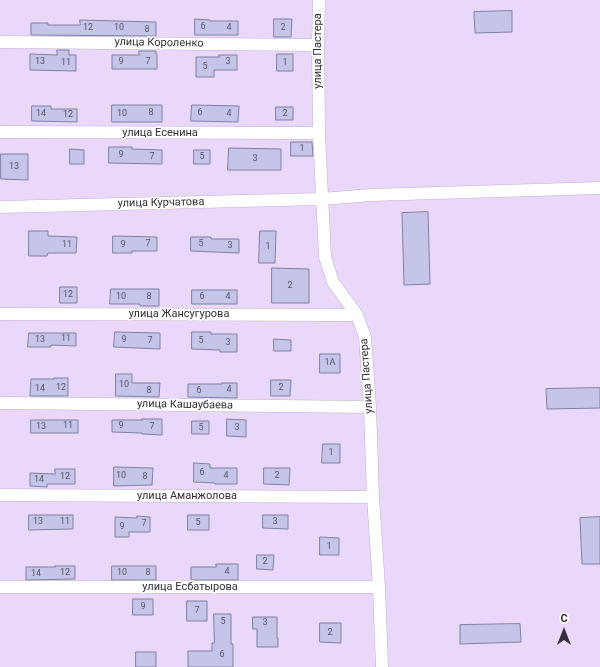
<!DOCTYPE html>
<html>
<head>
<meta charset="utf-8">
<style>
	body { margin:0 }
	#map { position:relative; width:600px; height:667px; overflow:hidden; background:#ead8fa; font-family:Roboto,sans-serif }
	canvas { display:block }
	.north { position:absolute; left:544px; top:611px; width:40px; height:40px; -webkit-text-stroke:3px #fff; paint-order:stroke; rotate:0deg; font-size:11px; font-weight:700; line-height:16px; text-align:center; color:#342d3a }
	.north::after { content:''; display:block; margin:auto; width:14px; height:18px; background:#342d3a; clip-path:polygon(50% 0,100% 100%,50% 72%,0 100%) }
</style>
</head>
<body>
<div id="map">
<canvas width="600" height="667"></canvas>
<div class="north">С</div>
</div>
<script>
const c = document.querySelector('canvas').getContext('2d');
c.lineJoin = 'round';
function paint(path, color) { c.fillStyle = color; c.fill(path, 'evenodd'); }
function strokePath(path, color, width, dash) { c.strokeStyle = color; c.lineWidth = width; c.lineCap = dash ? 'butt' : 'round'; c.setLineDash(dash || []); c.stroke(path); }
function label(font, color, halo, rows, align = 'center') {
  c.font = font + ' Roboto,sans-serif'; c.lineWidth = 3; c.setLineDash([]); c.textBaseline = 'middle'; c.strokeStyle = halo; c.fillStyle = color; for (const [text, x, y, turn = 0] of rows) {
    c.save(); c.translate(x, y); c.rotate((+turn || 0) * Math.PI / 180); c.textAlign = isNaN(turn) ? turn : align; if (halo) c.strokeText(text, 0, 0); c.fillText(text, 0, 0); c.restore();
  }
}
const building = new Path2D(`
	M512,11V32L475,33L474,12Z
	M195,19L210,20V21H238V35H195Z
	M274,19H292L291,37H274Z
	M80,20L156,22V36L31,35V23H48V25H80Z
	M57,50H69V55H76V71L30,70V54L57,55Z
	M139,51H156V54H157V69H112V55H139Z
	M277,54H293V71H277Z
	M219,55H237V70H214V77H196V57H219Z
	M112,105H162V122H112Z
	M192,105L239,106L238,122L191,121Z
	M32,106H51V109H77V122L32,121Z
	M276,107H293V120H276Z
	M291,142H312L313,156H291Z
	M109,147H132V149L162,150V164L109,163Z
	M229,148L281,149V170H228Z
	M70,149L84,150V164H70Z
	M194,150H210V164H194Z
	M1,154H28V180L1,179Z
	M428,212L430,284L404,285L402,213Z
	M29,231H48V236L77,237L76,253H48L47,256H29Z
	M260,231H276L275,263H259Z
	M113,236L157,237V251H132V253H113Z
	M191,237H211V239H239V253L191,251Z
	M272,268L309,269V303H272Z
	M60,287H77V303H60Z
	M111,289H159V306H140V304H110Z
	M192,290H237V304H192Z
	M115,332L160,333V349L114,347Z
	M192,332H211V334H237V352H220V350L192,349Z
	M29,333H76V346L51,345V347H28Z
	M274,339L291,340V351H274Z
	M320,354H340V373H320Z
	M116,374H132V383H160L159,397L116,396Z
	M54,378H68V396H30L31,379H54Z
	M271,380H291L290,396H271Z
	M222,383H237V398L188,397V384H222Z
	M600,388V408L547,409L546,389Z
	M142,419H162V435L142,434V433L112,432V420H142Z
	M227,419L246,420V437L227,436Z
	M31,420H78V433H31Z
	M192,421H209V434H192Z
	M323,444H340V463H322Z
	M194,463L210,464V468H237V484H215V483L194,482Z
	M114,467L153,468L152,485L114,486Z
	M264,468H290L289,485L264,484Z
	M55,469H75V484H47V487L30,486V473L55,474Z
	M29,515H73V529L29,530Z
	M188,515H209V530H188Z
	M263,515H288V529L263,528Z
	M137,516L150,517V532H129V537H115V517L137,518Z
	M600,517V564H582L580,518Z
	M320,537L339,538V555H320Z
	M257,555H274L273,570L257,569Z
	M216,564H238V580H191V567H216Z
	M55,566H75V579L26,580V567H55Z
	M112,566H156V580H112Z
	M133,599H153V615H133Z
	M187,601H207V621H187Z
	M214,614H231V644H233V667H188V651H212V643H214Z
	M253,617H277V638H278V647H257V629H253Z
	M320,623H341V643L320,642Z
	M520,624L521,642L460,644V625Z
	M136,652H156V667H136Z`);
paint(building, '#c5c5e9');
strokePath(building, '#7f80a1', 1);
const street = new Path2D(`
	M319,0L318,45L319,133L325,257L333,282L357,315L365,337L370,407L373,497L379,587L382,667
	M0,42L318,45
	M0,132L319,133
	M0,207L322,199L371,195L600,188
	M0,314L357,315
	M0,403L370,407
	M0,495L373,497
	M0,587H379`);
strokePath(street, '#c1afcf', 13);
strokePath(street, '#fff', 12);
label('9px', '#585366', null, [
	["6",203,27],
	["12",88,28],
	["10",119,28],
	["4",229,28],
	["2",283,28],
	["8",147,30],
	["13",40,62],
	["9",121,62],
	["7",148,62],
	["3",228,62],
	["11",66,63],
	["1",285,63],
	["5",205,67],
	["8",151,113],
	["6",200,113],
	["14",41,114],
	["10",122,114],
	["4",229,114],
	["2",285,114],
	["12",68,115],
	["1",302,149],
	["9",121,155],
	["7",152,157],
	["5",202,157],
	["3",255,159],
	["13",14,167],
	["7",148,244],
	["5",201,244],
	["11",67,245],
	["9",123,245],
	["3",230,246],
	["1",268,247],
	["2",290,286],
	["12",68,295],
	["10",121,297],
	["8",149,297],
	["6",202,297],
	["4",228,297],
	["11",66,339],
	["13",40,340],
	["9",124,340],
	["7",150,341],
	["5",201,341],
	["3",228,343],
	["1А",330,363],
	["10",124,385],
	["12",61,388],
	["2",281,388],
	["14",40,389],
	["4",229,390],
	["8",149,391],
	["6",199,391],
	["11",68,426],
	["9",121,426],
	["13",41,427],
	["7",152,427],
	["5",201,428],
	["3",237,428],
	["1",331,453],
	["6",202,473],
	["10",121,476],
	["4",226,476],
	["2",277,476],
	["12",65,477],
	["8",145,477],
	["14",39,480],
	["13",38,522],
	["11",65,522],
	["3",275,522],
	["5",198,523],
	["7",144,524],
	["9",122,527],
	["1",329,547],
	["2",265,562],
	["4",227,572],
	["12",65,573],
	["10",122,573],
	["8",148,573],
	["14",36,574],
	["9",143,607],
	["7",197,611],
	["5",223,622],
	["3",265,623],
	["2",330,633],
	["6",222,655]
]);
label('11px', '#342d3a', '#fff', [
	["улица Короленко",159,43,1],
	["улица Пастера",318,51,-90],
	["улица Есенина",160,133],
	["улица Курчатова",161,203,-1],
	["улица Жансугурова",179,314],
	["улица Пастера",367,376,-94],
	["улица Кашаубаева",185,405,1],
	["улица Аманжолова",187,496],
	["улица Есбатырова",190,587]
]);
</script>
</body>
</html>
